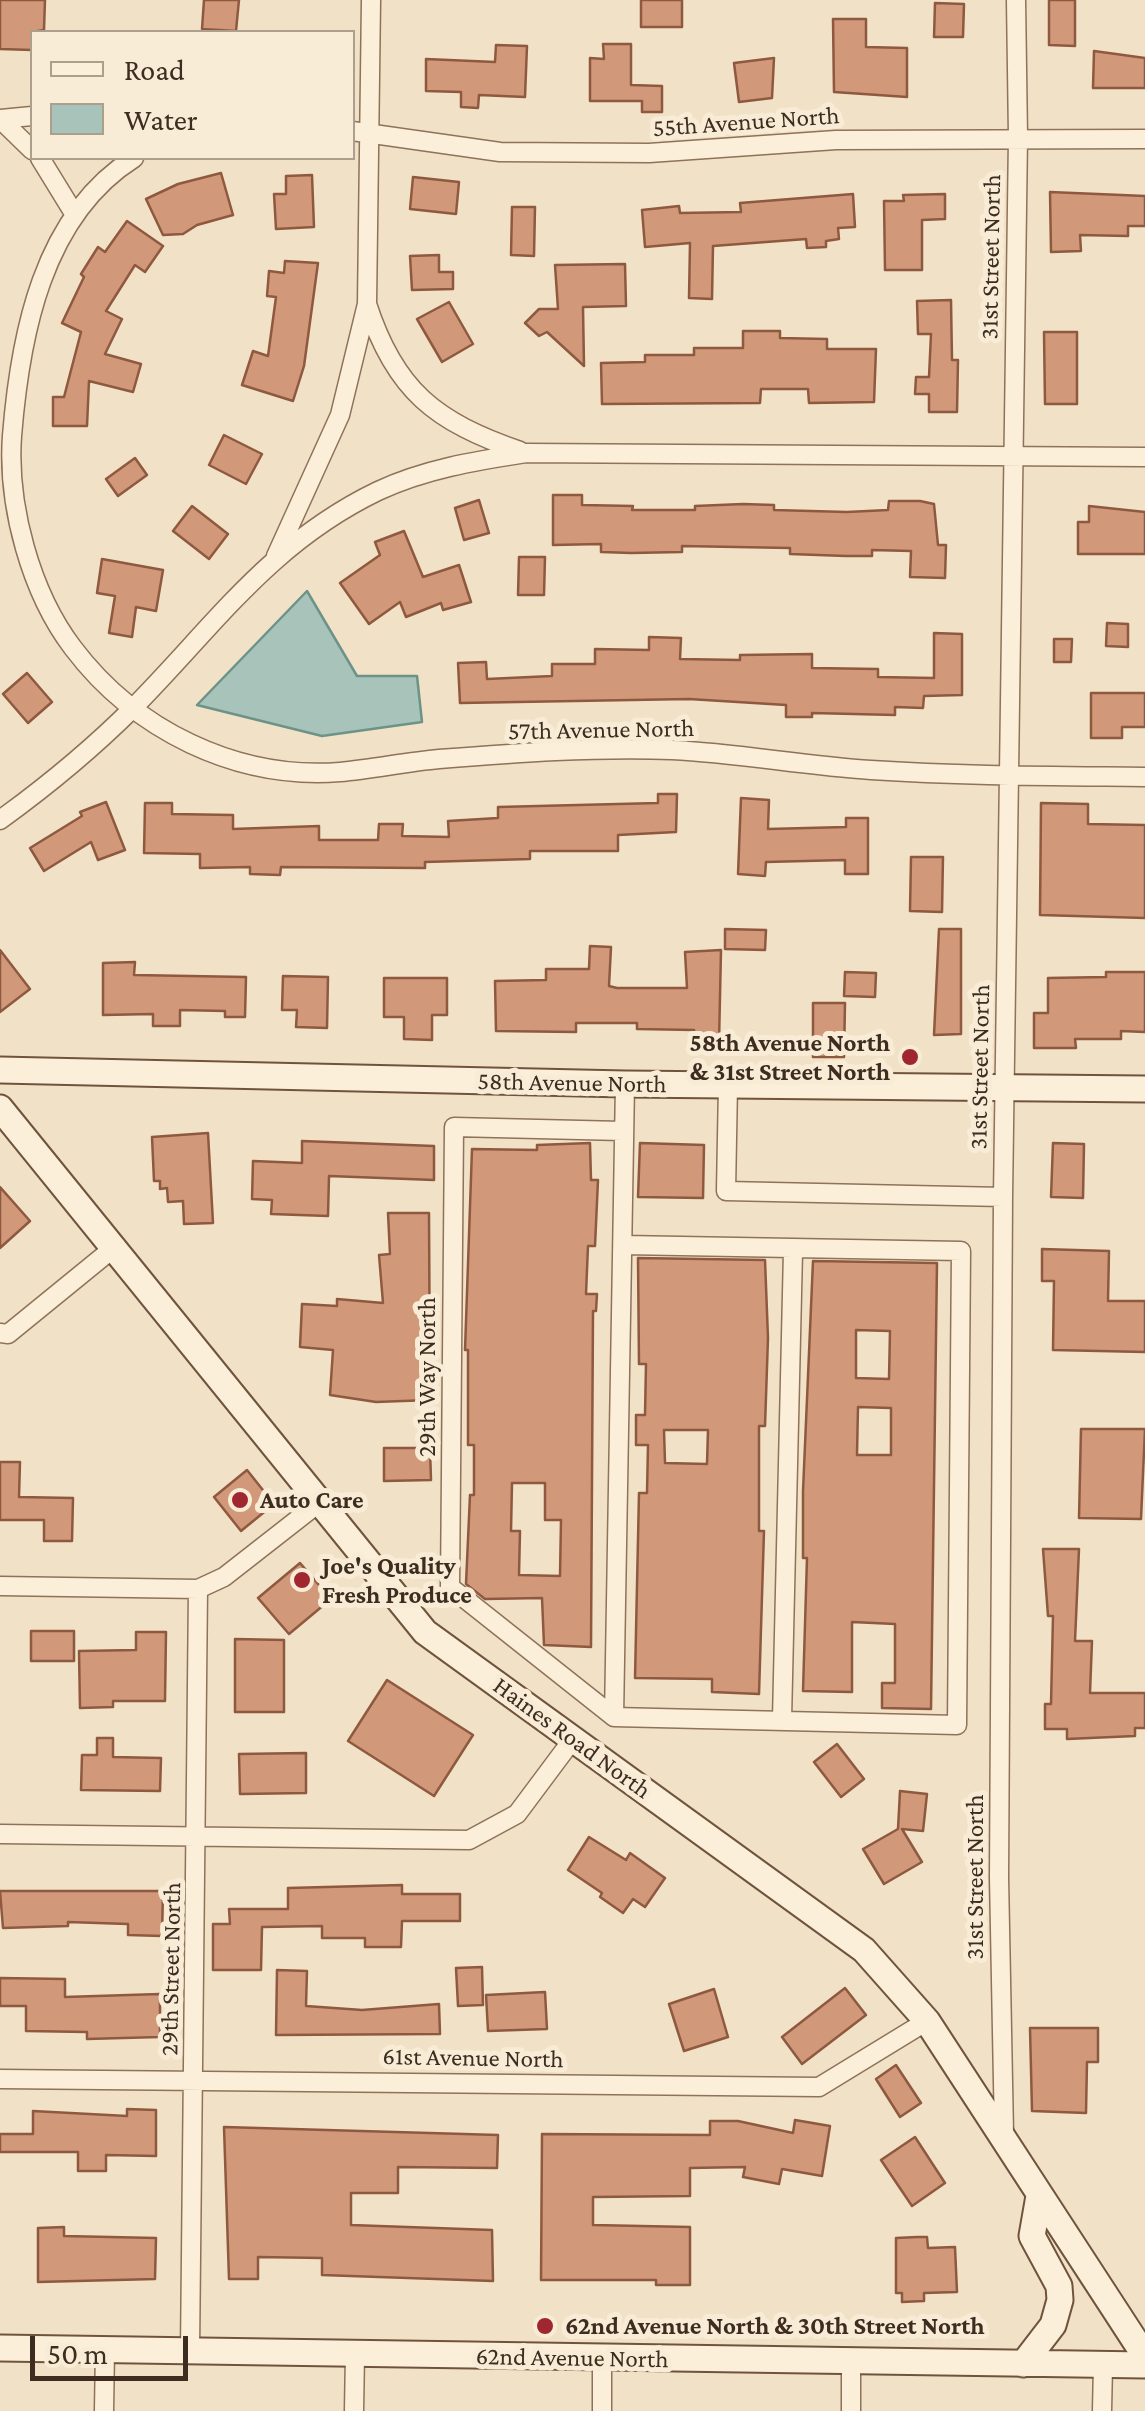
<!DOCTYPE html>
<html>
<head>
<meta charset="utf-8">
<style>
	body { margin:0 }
	#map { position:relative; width:1145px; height:2411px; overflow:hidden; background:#f1e1c6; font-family:"Crimson Pro",serif }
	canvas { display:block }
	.legend { position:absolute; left:30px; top:30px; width:325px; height:130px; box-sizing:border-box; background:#f8ecd6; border:2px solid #ad9f8d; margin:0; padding:12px 18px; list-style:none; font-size:30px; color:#3d2c1f }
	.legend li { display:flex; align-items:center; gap:20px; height:50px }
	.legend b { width:50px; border:2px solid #ad9f8d }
	.scale { position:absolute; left:30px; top:2336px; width:158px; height:45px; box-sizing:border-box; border:5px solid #3d2c1f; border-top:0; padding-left:12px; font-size:30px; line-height:35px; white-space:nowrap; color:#3d2c1f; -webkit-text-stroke:8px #f8ecd6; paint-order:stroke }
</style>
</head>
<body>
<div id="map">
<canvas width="1145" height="2411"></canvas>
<ul class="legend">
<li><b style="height:12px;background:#fbefda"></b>Road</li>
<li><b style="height:28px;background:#a8c4ba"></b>Water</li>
</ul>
<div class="scale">50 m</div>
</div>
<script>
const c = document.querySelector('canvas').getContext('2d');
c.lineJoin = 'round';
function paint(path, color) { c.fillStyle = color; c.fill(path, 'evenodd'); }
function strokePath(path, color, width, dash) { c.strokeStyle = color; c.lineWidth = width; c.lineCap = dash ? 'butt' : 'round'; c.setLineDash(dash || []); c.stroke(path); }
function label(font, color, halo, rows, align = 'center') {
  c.font = font + ' "Crimson Pro",serif'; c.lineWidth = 10; c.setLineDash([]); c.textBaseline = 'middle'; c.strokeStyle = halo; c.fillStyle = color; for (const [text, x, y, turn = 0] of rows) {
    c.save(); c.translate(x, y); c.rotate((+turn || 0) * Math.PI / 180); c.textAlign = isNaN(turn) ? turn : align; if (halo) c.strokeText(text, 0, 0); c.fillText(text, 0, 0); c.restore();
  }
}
const water = new Path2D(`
	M307,591L357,676H417L422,722L322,736L197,705Z`);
paint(water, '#a8c4ba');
strokePath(water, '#6d9388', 2.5);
const building = new Path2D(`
	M0,0H45L44,30L32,32V50L0,49Z
	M204,0H239L236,31L202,29Z
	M641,0H682V27H641Z
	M1049,0H1075V46L1049,45Z
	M935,3L964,4L963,37H934Z
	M833,19H866V47L907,48V97L834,92Z
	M603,44H631V85L662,86V112H642V101H590V58L604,59Z
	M496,45L527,46L525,97L479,95L478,108L461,107V92L426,91V59L495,62Z
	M1094,51L1145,58V88H1093Z
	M774,58L772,98L739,102L734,63Z
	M221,173L233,215L197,225L183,234L163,235L146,199L178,184Z
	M312,175L314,227L276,229L274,194H286V176Z
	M413,177L459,182L456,214L410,209Z
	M1050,192L1145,196V226H1128V236L1080,235L1081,251L1051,252Z
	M853,194L855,227L838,228L839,239L826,241V247L807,248L806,239L713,246L712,299L689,298L690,243L645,247L642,210L679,206L680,213L741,212L740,203Z
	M945,194V219L922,220V270H885L884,201H904L903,195Z
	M512,207H535L534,256L511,255Z
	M127,221L163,246L145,272L135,265L106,311L122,319L105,354L141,364L133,392L89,381L87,426H53V397H64L81,332L62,323L84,277L81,274L98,247L105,252Z
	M439,255V272H453V289L412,290L410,256Z
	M285,261L318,263L304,366L293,401L242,385L253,351L268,356L276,297L267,296L269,271L284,273Z
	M625,264L626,306L583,307L584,366L547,332L539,336L525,323L539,309H558L555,265Z
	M951,300L952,360H958L957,412H929V394H915L916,377H929L931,334H918L917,301Z
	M449,302L473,344L442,362L417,319Z
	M743,331H780V338L827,339V349H876L874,402L809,403L808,389H761L760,403L602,404L601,363L645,362V355H694V348H743Z
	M1044,332H1077V404H1045Z
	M224,435L262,454L246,484L209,465Z
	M135,458L147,475L118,496L106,479Z
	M553,495H582V505L633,506L632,510H695V506L743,504L774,505V510L847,512L888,510L889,501H920L934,504L938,545H946L945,578L910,577L911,551L872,550V556H846L790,554V548L682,546V552L631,553L601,552V544L553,545Z
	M479,500L489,533L464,540L455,508Z
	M192,506L228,534L209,559L173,531Z
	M1089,506L1145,512V554H1078V522H1089Z
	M404,531L423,577L459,565L471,602L443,610L441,603L406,617L400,602L369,624L340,583L380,555L375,542Z
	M519,557H545L544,595H518Z
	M102,559L163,570L156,611L136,607L132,637L109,633L115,596L97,593Z
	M1107,623L1128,624V647L1106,646Z
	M934,633L962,634V695L924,696L923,708L895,707V715L812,713V717H786V705L689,699L460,703L458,663L486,662L487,679L552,676V664H595V649L649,650V637L681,638L680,659L740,660V655L812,654V668L878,669V677L934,678Z
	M1054,639H1072L1071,662H1054Z
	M27,673L52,702L28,723L3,694Z
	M1091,693H1145V727H1122V738H1091Z
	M658,794H677L676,832L618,835V851H530V859L425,862V868L281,867L280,875L250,874V867L200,868V854L144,853L145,803H172V814L233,815V829L319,826V840H378L379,824H403L402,836L449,837L448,821L498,818V807L658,803Z
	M741,798L769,800L768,829L846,827V818H868V874H845V860L766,862L765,876L738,874Z
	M106,802L125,850L98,860L91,842L44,871L30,848L82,816L80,812Z
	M1041,803L1088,804V824L1145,825V918L1040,915Z
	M911,857H943L942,912L910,911Z
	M725,929L766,930L765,950L725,949Z
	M939,929H961V1034L934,1035Z
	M590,946L611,947L609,986L617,988H687L685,952L721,950L719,1043H694V1030L637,1029V1023H576V1032L496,1031L495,981L546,980V969H589Z
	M0,950L30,989L0,1012Z
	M135,962L134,975L246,977L245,1017H225V1011L180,1010V1026H153V1014L103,1015V963Z
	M845,972L876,973L875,997L844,996Z
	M1106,972H1145V1032L1121,1031V1039H1075L1076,1048H1034V1013H1048V978L1106,977Z
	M283,976L328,977L327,1028L296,1027L297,1010H282Z
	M384,978H447V1015H432V1040L404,1039V1017H384Z
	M813,1003H845L844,1057H813Z
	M208,1133L213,1223L184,1224L183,1201L168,1202L167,1188L160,1189V1181H154L152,1137Z
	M302,1141L434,1146V1180L329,1176L328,1216L271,1214L272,1200L252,1199L253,1161L302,1163Z
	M590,1143L591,1180H598L595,1246H588L586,1294H597L596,1311H593L591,1647L544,1645L542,1598L485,1599L466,1584L470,1495H474V1445H468V1350H465L472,1149L537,1150V1145ZM512,1483H545V1520H561L560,1576L519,1575L520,1531H511Z
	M640,1143L704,1145L703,1198L638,1197Z
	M1053,1143L1084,1144L1083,1198L1051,1197Z
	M0,1187L30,1221L0,1248Z
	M388,1213H429L430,1400L376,1402L330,1395L333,1350L300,1347L302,1304L337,1306V1299L383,1303L379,1255L390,1254Z
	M1042,1249L1109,1251L1108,1301H1145V1352L1053,1350L1054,1281H1042Z
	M638,1258L765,1260L768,1338L765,1426H759V1531H764L759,1694L712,1692V1679L635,1678L639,1493H647L648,1445H636V1415H645L646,1364H639ZM664,1430H708L707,1464L665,1463Z
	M813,1261L937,1263L931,1709L882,1708V1683H895V1624L852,1622V1692L803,1691L807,1558H803V1491ZM856,1330L890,1331L889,1379L856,1378ZM858,1407L891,1408V1455H857Z
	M1081,1429H1145L1141,1519L1079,1518Z
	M384,1448H430L431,1480L384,1481Z
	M0,1462H20L19,1497L73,1498L72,1541H44V1520H0Z
	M247,1470L274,1504L241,1531L214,1497Z
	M1043,1549H1079L1075,1641H1092L1090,1693H1145V1728H1135V1736L1067,1739V1729H1045V1704H1051L1053,1616H1048Z
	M300,1563L331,1599L289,1634L258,1598Z
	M31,1631H74V1661H31Z
	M136,1632H166L165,1701H113V1707L80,1708L79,1651L136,1650Z
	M235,1639L284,1640V1712H235Z
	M387,1680L473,1735L434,1796L348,1741Z
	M97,1738H113V1757L161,1758L160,1791L81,1790L82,1755H97Z
	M837,1744L864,1779L841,1797L814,1762Z
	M306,1753V1793L240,1794L239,1754Z
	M900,1791L927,1794L923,1831L902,1829L922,1862L884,1884L863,1849L898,1829Z
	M589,1837L626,1860L630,1853L665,1878L645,1907L633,1899L623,1913L600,1897L602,1893L568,1870Z
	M402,1885V1894H460V1921H402L401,1947H365V1938H322V1926L262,1927L261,1970H213V1924H230L229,1909H288V1888Z
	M0,1891H163L162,1936L128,1935V1924L68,1922V1926L3,1928Z
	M482,1967L483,2005L458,2006L456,1968Z
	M277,1970L307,1971L306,2006L362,2010L439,2004L440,2034L276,2035Z
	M0,1978L65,1979V1997L160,1994V2037L87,2039V2032L26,2031V2006H0Z
	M845,1988L866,2015L802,2064L782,2037Z
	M714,1989L728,2037L684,2051L669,2004Z
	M545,1992L547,2029L488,2031L486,1995Z
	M1030,2028H1098V2062H1087L1086,2113L1032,2111Z
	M896,2065L921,2103L900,2117L876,2079Z
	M127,2109L156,2110V2156L106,2155V2171H78V2152H0V2134H33V2111L127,2116Z
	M795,2120L830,2126L822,2176L782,2169L779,2184L743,2177L745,2167L690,2168V2196L593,2197V2225L690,2227V2285H656V2280H541L542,2134L710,2135V2121H738L793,2133Z
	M224,2127L498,2135L497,2168L398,2167V2193H351V2225L492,2230L493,2281L322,2275V2258L258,2257V2279H229Z
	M915,2137L945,2183L912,2206L881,2160Z
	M64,2227V2236L156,2238L155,2279L38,2282V2228Z
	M917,2237H927L928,2248L955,2247L957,2292L924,2293V2301L902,2302V2293H896V2238Z`);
paint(building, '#d1997a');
strokePath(building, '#8e593f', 2.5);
const street = new Path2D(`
	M371,0L367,304C395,391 436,422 520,451
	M0,119L32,150
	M0,119L32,116
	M352,131L500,152L649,153L836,140L1145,139
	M40,158L75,215
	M134,158C42,216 20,336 12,436C7,506 31,593 73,648C135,730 236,780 340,772C373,769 406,762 439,759C516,753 595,747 672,750C738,753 804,766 871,770C962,776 1054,776 1145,777
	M276,556L340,415L367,304
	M0,820C47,786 93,748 134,707C215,625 270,543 378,491C425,469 475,461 526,453L1145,457
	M728,1085L726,1191L1003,1197
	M0,1333L8,1334L116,1246
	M0,1586L198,1589L224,1577L320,1502
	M614,1717L957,1725L961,1251L624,1245
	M614,1717L450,1587L454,1127L622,1131
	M614,1717L625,1084
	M782,1719L793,1251
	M0,1834L469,1840L517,1814L573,1739
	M0,2079L819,2087L927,2021
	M1004,2134L999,1877L1003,1197L1018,137L1016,0
	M190,2350L198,1589
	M104,2411L105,2349
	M354,2411L355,2354
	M602,2411V2359
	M851,2411V2362
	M1102,2411L1103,2365`);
const secondary = new Path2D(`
	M0,1070L625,1084L1145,1089
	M0,1108L425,1632L864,1950L927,2021L1145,2356
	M0,2348L1145,2365
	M1023,2364L1053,2325L1060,2300L1059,2286L1032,2236L1039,2196`);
strokePath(street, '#8e725a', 21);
strokePath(secondary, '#70533d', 29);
strokePath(street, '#fbefda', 18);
strokePath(secondary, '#fbefda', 25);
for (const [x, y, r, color] of [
	[910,1057,10,"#a02730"],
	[240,1500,10,"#a02730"],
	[302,1580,10,"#a02730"],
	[545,2326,10,"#a02730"]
]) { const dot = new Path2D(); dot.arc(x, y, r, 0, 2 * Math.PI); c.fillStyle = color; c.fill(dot); strokePath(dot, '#f8ecd6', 4); }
label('25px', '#3d2c1f', '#f8ecd6', [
	["55th Avenue North",746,122,-4],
	["31st Street North",991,257,-89],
	["57th Avenue North",601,730,-1],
	["31st Street North",980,1067,-89],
	["58th Avenue North",572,1083,1],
	["29th Way North",427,1377,-90],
	["Haines Road North",572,1738,36],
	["31st Street North",975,1877,-90],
	["29th Street North",171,1969,-89],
	["61st Avenue North",473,2058,1],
	["62nd Avenue North",572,2358,1]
]);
label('bold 25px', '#3d2c1f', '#f8ecd6', [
	["58th Avenue North",890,1043,"right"],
	["& 31st Street North",890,1072,"right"],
	["Auto Care",260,1500],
	["Joe's Quality",322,1566],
	["Fresh Produce",322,1595],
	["62nd Avenue North & 30th Street North",565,2326]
], 'left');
</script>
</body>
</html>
